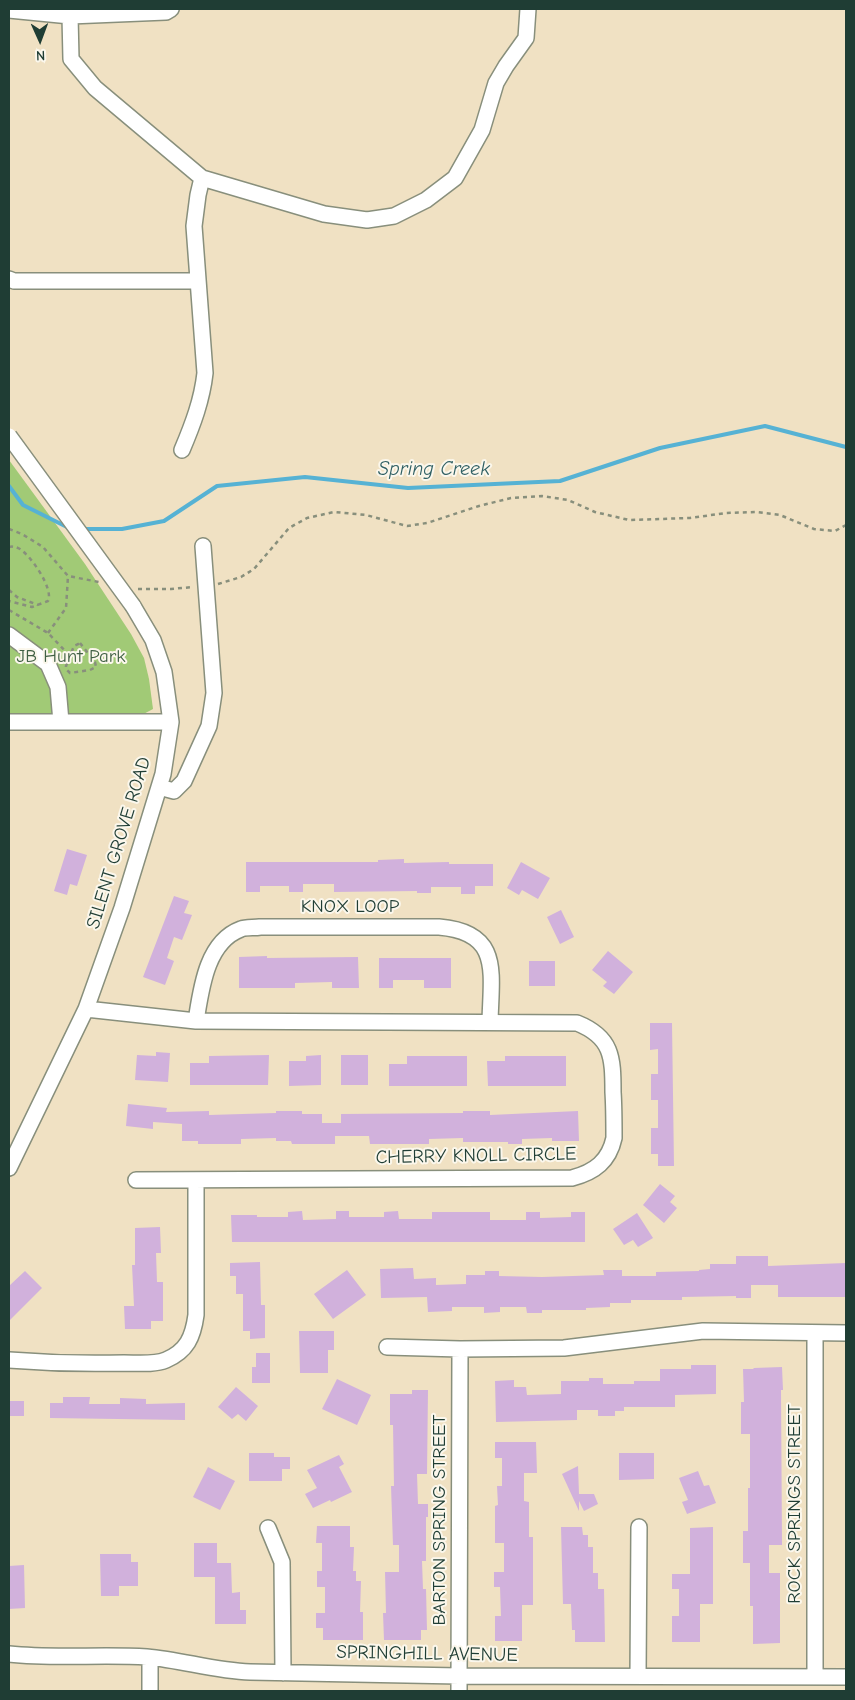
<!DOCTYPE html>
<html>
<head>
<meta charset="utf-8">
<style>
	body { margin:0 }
	#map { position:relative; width:855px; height:1700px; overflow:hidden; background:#f0e1c3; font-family:"Comic Neue",sans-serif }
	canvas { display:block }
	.frame { position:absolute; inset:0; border:10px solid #1f3d34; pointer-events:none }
	.north { position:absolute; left:15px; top:15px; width:50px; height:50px; -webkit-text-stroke:4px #fbf7ec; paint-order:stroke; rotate:178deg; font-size:14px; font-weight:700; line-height:20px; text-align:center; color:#1f3d34 }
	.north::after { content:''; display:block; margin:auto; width:18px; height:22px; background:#1f3d34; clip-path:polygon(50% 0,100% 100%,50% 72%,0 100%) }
</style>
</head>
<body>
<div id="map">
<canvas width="855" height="1700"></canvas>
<div class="frame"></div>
<div class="north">N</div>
</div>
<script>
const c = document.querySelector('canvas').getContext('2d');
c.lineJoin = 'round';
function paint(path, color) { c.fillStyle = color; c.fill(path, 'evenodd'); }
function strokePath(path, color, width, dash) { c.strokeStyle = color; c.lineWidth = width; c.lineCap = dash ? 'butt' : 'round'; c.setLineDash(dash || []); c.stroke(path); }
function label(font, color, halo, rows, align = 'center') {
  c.font = font + ' "Comic Neue",sans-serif'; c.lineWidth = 4; c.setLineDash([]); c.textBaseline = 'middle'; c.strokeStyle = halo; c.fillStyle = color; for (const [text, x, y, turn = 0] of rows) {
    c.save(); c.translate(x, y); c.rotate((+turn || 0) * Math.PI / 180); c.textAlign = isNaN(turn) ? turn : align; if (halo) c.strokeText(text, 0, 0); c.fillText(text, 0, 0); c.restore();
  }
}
paint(new Path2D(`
	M9,460L85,564L131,634L144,658L149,679L153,709L136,718L63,720L9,715Z`), '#a1ca76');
strokePath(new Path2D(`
	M9,486L23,505L69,528
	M81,529H122L164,521L217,486L305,477L408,488L560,481L660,448L765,426L846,447`), '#56b2d4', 4);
paint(new Path2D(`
	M67,849L87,855L77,886L70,884L67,895L54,891Z
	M404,859V863L449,862V864H493V886H475V894H461V887H431V893H417V891L334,892V884H303V892H289V886H260V892H246V862H378V860Z
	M521,862L550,878L538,899L522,890L519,895L507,888Z
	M174,896L189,901L184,913L192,915L182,940L174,937L167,958L174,961L165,985L143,977Z
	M561,910L574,937L560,944L547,917Z
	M608,951L633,972L614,994L603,986L607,982L592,970Z
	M267,956V958L358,957L359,988H332V982L295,983V988H239V957Z
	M379,958H451V988H424V980H393V988H379Z
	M529,961H555V986H529Z
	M650,1023H672L674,1166H658V1154H651V1128H658V1100H651V1074H658V1049L650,1050Z
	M156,1052L170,1053L168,1082L135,1080L137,1055L156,1056Z
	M269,1055L268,1085H190V1063H209V1056Z
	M321,1055V1085L289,1086V1061H306V1056Z
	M341,1055H368V1085H341Z
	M407,1056H467V1086H389V1064H407Z
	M505,1056H566V1086H488L487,1061H505Z
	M128,1104L167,1108L166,1112L209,1111V1115L276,1113V1111H302V1114H322V1123H341V1114L463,1113V1111H490V1115L578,1111L579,1141H552V1138L522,1139V1144H508V1142H463V1138L429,1139V1144H370L369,1136H335V1144H292L291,1141H276V1138L241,1139V1144H198V1141H182V1124L153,1122V1129L126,1126Z
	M660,1184L675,1196L670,1202L677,1208L664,1223L643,1205Z
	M302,1211L303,1220L336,1219V1211H349V1217H384V1212L398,1211L399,1219H432V1212H490V1220H526V1212H540V1218L571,1217V1212H585V1242H232L231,1215H257V1217H288V1212Z
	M637,1213L653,1238L638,1247L633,1240L624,1245L613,1229Z
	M160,1227L161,1253H156L157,1282H163V1321H151V1329H125L124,1306H134L132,1265H135V1228Z
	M736,1256H768V1266L846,1263V1297H778V1285H751V1298H736V1296L682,1297V1300H631V1303H610V1307L586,1308V1310H542V1313H527L526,1307H500V1312L484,1313V1307H452V1311L428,1312L427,1297L381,1298L380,1269L413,1268L414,1279L436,1278V1285L466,1284V1275H485V1271H499V1276L542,1277L604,1275L603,1270H622V1276H656V1272L699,1271V1270L710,1269V1264H736Z
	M260,1262L261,1305H265V1338L250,1339V1331H243V1294H236V1276H230V1263Z
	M347,1270L366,1295L333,1319L314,1294Z
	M25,1271L42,1288L9,1321V1286Z
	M299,1331H334V1350H328V1373H300Z
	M256,1353H270V1383H252V1367H256Z
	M691,1365H716V1394L675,1395V1407H624V1411H615V1416H598V1410H577V1420L496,1422L495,1381L514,1380V1387H526L527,1395L561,1394V1381H589V1378H603V1384H634V1381H660V1369H691Z
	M782,1367L783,1390H781L782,1545H769V1573H780V1643L753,1644V1606H750V1563H743V1531H748V1488H750V1434H741V1402H744L743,1369H753L754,1368Z
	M337,1379L371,1395L357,1425L322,1409Z
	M236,1387L258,1406L246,1421L238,1414L232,1419L218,1407Z
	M412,1390H428L427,1474H417L418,1504H428V1517H426V1561H422L423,1589H426L427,1630H421V1640H384L383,1613H386L385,1572H399V1545H393L391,1486H394L393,1425H390V1394H412Z
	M63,1397H90L89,1404H120V1398L146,1399V1404L185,1403V1420L50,1418V1403H63Z
	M9,1401H24V1416H9Z
	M495,1442H536L537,1473H524V1501L529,1502V1537H533V1605H522V1641H495V1616H501L500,1587H494V1572H504V1543H495V1506L498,1505L497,1486H502V1458H495Z
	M249,1453H274V1457H290V1469H282V1481H249Z
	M619,1453H654V1479L619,1480Z
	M339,1455L344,1464L339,1467L352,1492L331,1502L330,1500L313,1508L305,1494L317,1488L307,1470Z
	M578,1466L579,1494H594L598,1504L584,1511L579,1501V1511L562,1474Z
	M208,1467L235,1481L220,1510L193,1497Z
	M698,1471L704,1486L709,1485L716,1503L687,1514L682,1502L688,1500L679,1478Z
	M317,1526H350V1547H354L353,1571H356V1581H361L360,1612H363V1640H323V1628H316V1613H325V1587H317V1571H322V1543H316Z
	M561,1527H582L583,1535H588V1547H593V1573H598V1589H604L605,1642H575V1630H572L571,1604H563Z
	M713,1527V1604H700V1642H672V1616H679V1589H672V1574H690V1528Z
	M194,1543H217V1563H231L232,1593L240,1592V1610H246V1624H215V1577H194Z
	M100,1554H131V1562H138V1586H119V1596H101Z
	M24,1565L25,1608L9,1609V1566Z`), '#d1b1dc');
const minor = new Path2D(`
	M9,10L70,16L166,12L171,9
	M70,16L71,59L95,88L202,178L324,214L367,220L394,216L426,200L455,178L482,130L496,83L506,66L526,38L528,9
	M9,279L14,281H198
	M182,450C193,424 202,400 205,373L194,226L198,195L202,178
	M9,635L48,664L58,687L61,722
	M9,722H171
	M159,787L174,791L184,781L209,726L214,693L203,546
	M86,1009L196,1021L577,1023C612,1037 613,1057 613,1092C614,1107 614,1123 614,1138C609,1161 595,1172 572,1178L136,1180
	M196,1021C201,990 206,942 241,929C246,927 254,928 260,927H439C502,932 491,973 490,1022
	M9,1168L86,1009L122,908L163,774L171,722L164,672L153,640L133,606
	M815,1333V1676
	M387,1347L460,1349L564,1348L703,1331L846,1333
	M9,1360C47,1363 85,1364 124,1363C137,1363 154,1365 166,1360C187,1351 193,1337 196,1315V1180
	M268,1528L282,1562L283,1673
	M9,1654C55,1659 101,1654 147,1657C182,1660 215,1671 250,1672L459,1676L846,1677
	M638,1676L639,1527
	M150,1691V1658
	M459,1691L460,1349`);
strokePath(minor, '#888f7c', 18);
strokePath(new Path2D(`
	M9,529L22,534L43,547L68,576L99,582
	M9,547C13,546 16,547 20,549C31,556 54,589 48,601L32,607L9,601
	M218,584L241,577L254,569L289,528L307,518L334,512L366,515L407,526L427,523L479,506L511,498L542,496L568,500L595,512L629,520L690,518L726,513L756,512L780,515L814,529L835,531L846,525
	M138,589H171L193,587
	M9,590L17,597L38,605
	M9,610L48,633L70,656
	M48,633L66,608L68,576
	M80,643L95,662L96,667L90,670L70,673L66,669V666L74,646Z`), '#888f7c', 2.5, [4, 4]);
strokePath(minor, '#fff', 15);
const minorBridge = new Path2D(`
	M9,436L133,606`);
strokePath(minorBridge, '#888f7c', 18, []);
strokePath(minorBridge, '#fff', 15);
label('19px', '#406044', '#fbf7ec', [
	["JB Hunt Park",71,657]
]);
label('19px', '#1f3d34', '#fbf7ec', [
	["SILENT GROVE ROAD",119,843,-73],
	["KNOX LOOP",350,907],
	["CHERRY KNOLL CIRCLE",476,1156,-1],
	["ROCK SPRINGS STREET",795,1504,-90],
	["BARTON SPRING STREET",440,1520,-90],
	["SPRINGHILL AVENUE",427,1654,1]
]);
label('italic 20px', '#306064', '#fbf7ec', [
	["Spring Creek",434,469]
]);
</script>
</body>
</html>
